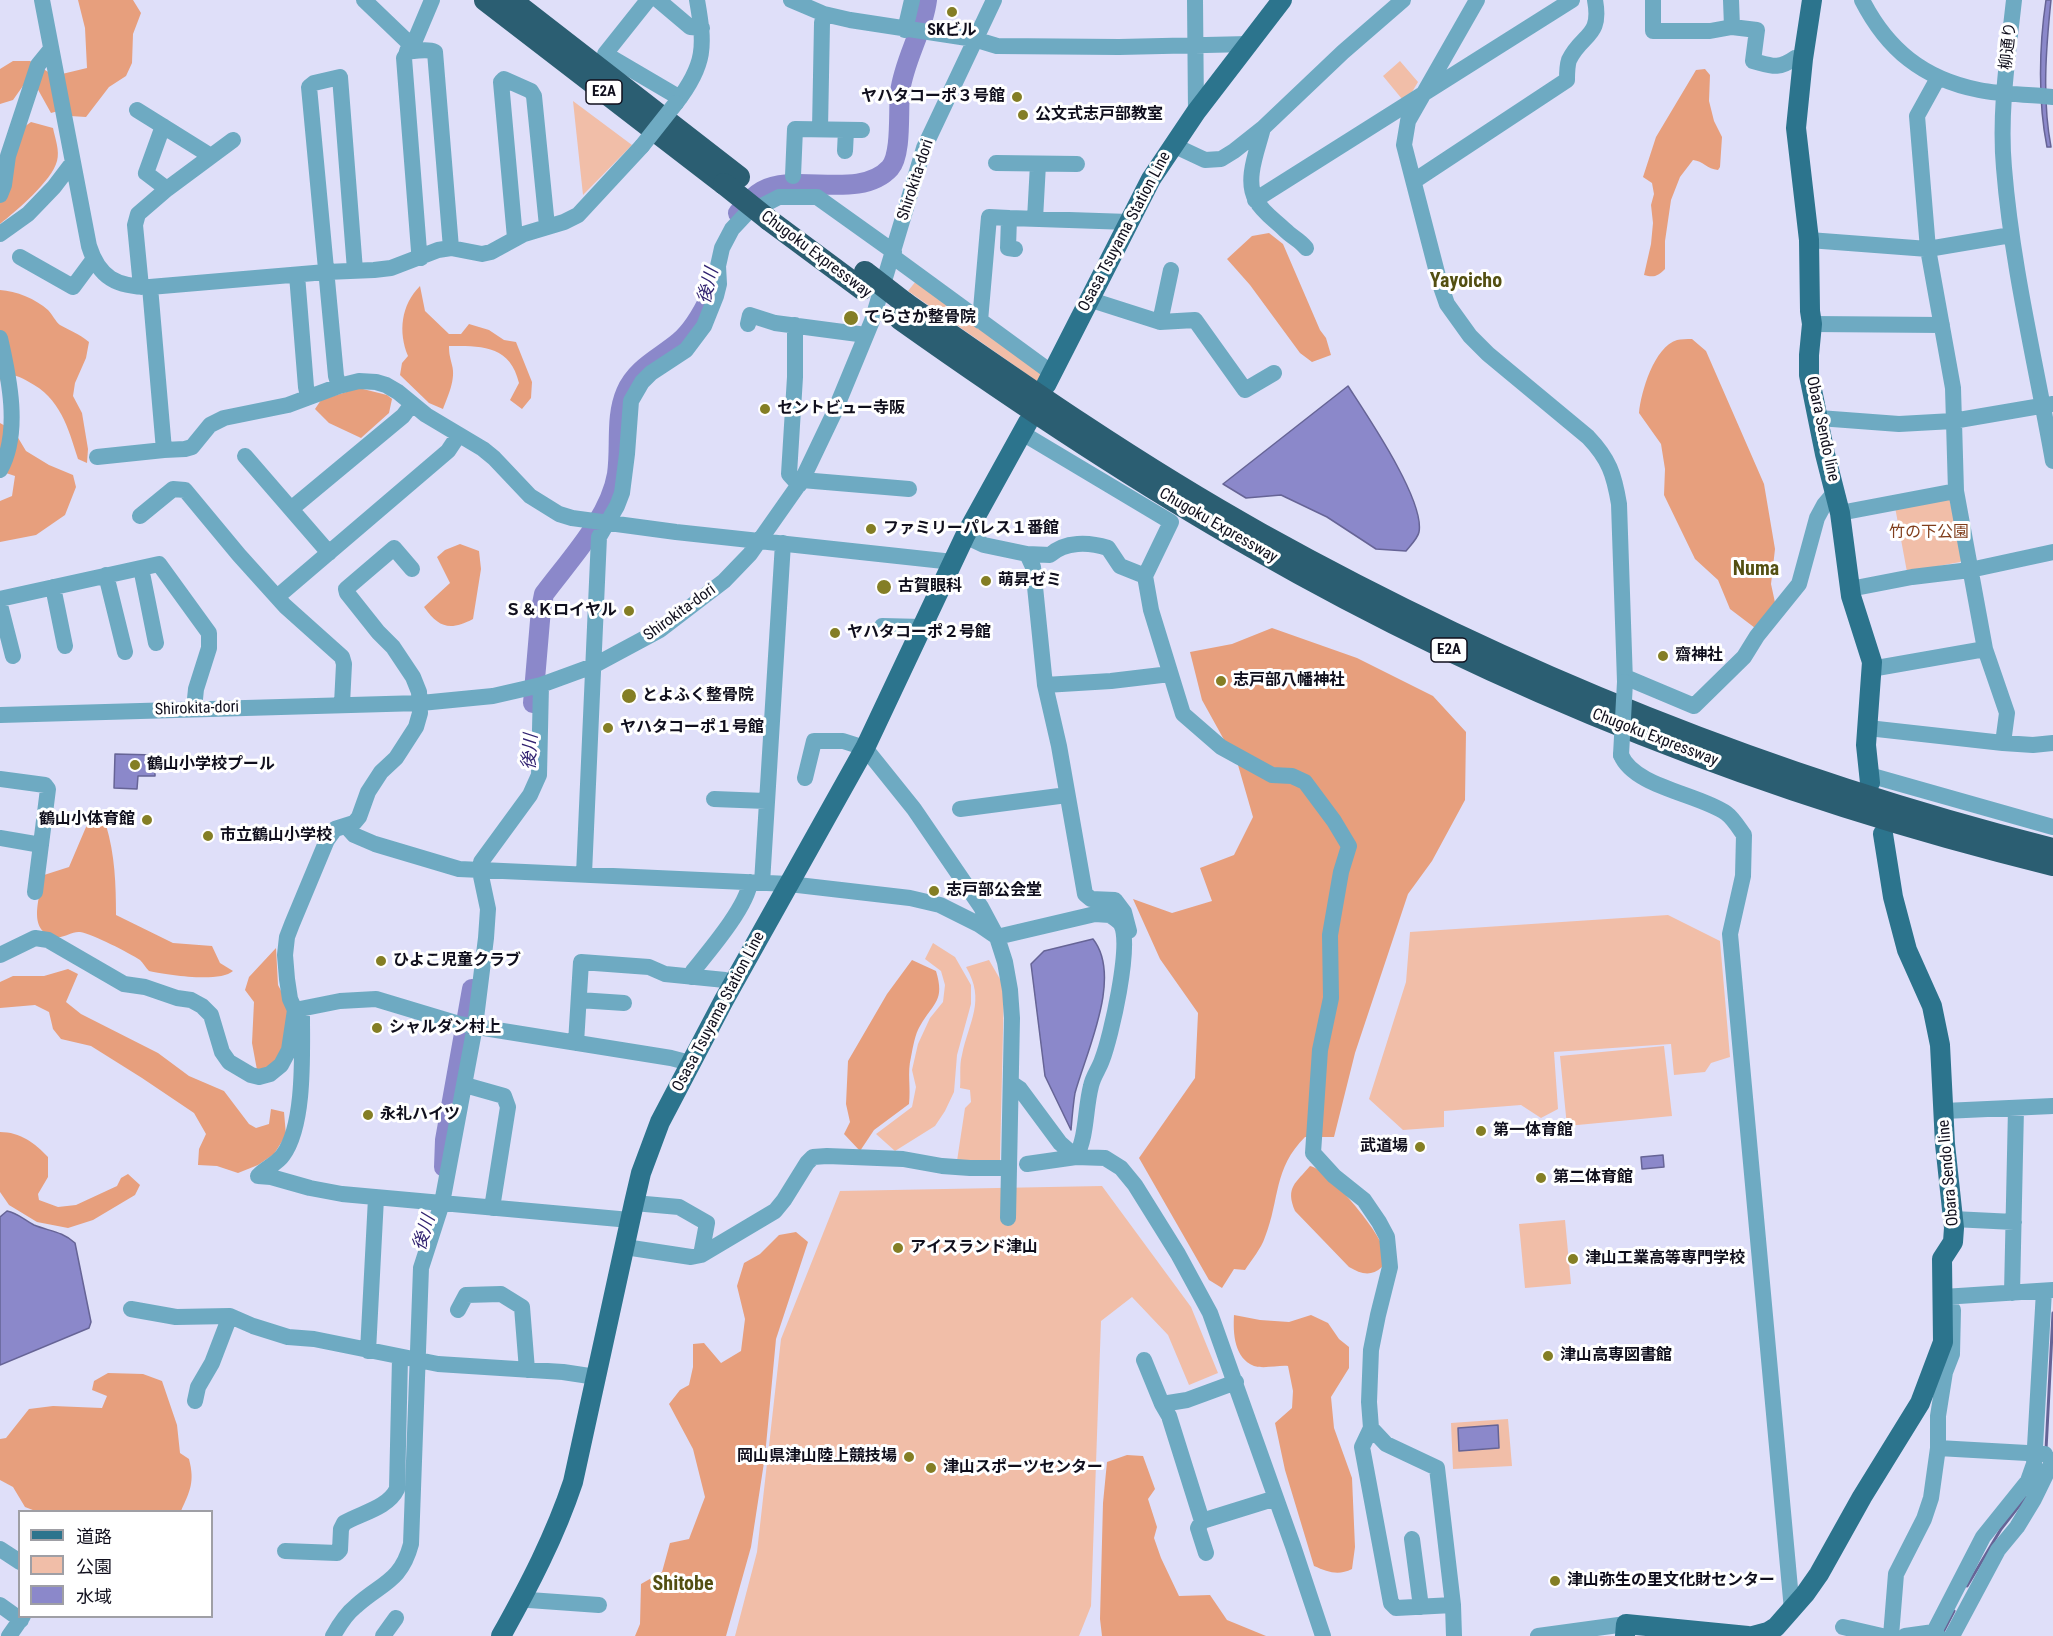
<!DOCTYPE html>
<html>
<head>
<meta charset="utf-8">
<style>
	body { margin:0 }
	#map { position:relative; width:2053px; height:1636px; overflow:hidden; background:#dfdff9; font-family:"Roboto Condensed","Noto Sans JP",sans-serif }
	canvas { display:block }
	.legend { position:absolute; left:18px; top:1510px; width:195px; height:108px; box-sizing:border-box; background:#fff; border:2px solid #9f9fa5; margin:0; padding:8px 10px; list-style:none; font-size:18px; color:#100f1d }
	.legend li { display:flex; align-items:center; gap:12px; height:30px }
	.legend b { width:30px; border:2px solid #9f9fa5 }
</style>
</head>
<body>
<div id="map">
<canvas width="2053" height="1636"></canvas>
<ul class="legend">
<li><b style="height:8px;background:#2c748d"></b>道路</li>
<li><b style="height:16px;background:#f1bea8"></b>公園</li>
<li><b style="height:16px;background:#8b88ca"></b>水域</li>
</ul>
</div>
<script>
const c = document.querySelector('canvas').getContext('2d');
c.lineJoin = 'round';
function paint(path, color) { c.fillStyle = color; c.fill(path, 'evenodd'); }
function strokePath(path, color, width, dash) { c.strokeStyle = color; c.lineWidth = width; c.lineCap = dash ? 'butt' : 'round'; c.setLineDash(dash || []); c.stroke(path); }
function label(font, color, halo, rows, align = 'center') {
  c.font = font + ' "Roboto Condensed","Noto Sans JP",sans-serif'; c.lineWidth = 6; c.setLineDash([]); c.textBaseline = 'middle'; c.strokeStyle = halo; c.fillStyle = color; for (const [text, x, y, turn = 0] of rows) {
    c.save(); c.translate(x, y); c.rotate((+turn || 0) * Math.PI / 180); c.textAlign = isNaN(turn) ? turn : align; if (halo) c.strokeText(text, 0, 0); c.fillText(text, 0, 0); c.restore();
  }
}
paint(new Path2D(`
	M1400,61L1418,82L1412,92L1402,99L1383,76Z
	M573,101L632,145L583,195Z
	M916,281L1045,375L1041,384L908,291Z
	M1949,497L1963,559L1960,562L1907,572L1895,507Z
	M1668,915L1720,941L1730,1057L1711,1063L1705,1072L1674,1075L1671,1044L1554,1052L1558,1109L1541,1118L1521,1105L1444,1111V1127L1403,1130L1369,1099L1406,982L1410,932Z
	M933,943L955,957L971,985V1004L957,1055L954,1092L945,1111L935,1126L895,1151L876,1134L912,1107L916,1087L912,1070L918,1044L930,1018L943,1002L945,985L941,971L925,959Z
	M989,960L1004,986L1000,1160L957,1161L965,1108L971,1102L970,1090L960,1088C961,1078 959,1065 962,1055C969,1021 986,1001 966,967Z
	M1664,1046L1672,1116L1567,1126L1560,1056Z
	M1102,1186L1191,1307L1218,1373L1189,1385L1168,1335L1132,1297L1101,1321L1091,1606L1079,1636H735L757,1552L781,1339L840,1191Z
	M1565,1220L1571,1284L1525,1288L1519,1224Z
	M1508,1419L1512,1466L1453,1469L1451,1423Z`), '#f1bea8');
paint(new Path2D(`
	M78,0H133L141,13L133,34L132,63L126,76L109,87L86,117L70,116L62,74L87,68L85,28Z
	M13,61H30L50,73L58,111L51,113L36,86L25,83L13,100L0,104V69Z
	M1705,69L1710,75L1709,101L1714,121L1722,137L1720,167L1718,170C1707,169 1703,161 1693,160L1680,177L1671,200L1665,241V269C1658,276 1654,278 1644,275L1651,244L1653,223L1651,205L1654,194L1652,183L1643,177L1656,137L1696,70Z
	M31,122L53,128C55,138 60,151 57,161C52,181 16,211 0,224V156L24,127Z
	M1269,233L1283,244L1320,330L1326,338L1331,355L1312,362L1300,353L1250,285L1227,259L1252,236Z
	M420,286L425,311L449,334H461L469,324L489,330L504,340L516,342L532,382L531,398L522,409L510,400L519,383C510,345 482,346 449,346C449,354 450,357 452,365C456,379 448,396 443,409L429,403L400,375L402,363L408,356C398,332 401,305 420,286Z
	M0,290C16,291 36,299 48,310C53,315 55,321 60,325C72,332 78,333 89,342L86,358L75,383L73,396L82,413L88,449L87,463L78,459C68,427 60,398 29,382C19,376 13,374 2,375L0,382Z
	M1692,339L1706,351L1764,484L1775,549L1771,584L1776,607L1759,631L1730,609L1718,580L1695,559L1664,495L1665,469L1661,444L1639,413C1641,392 1654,347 1677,340C1681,339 1687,339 1692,339Z
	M359,388L387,395L392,399L389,413L361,438L329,423L315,409L321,400Z
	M0,423L14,431L26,451L49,465L73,475L76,487L65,515L36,535L0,542V501L12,496L15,476L0,471Z
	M460,544L479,551L481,569L473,619C450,631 439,628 424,607L450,583L437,557L445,550Z
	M1272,628L1357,658L1433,696L1466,732L1465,800L1432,861L1408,894L1355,1053L1334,1137H1305C1273,1169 1280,1199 1265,1237C1261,1249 1252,1259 1245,1270L1234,1269L1222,1288L1209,1280L1139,1158L1195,1078L1198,1013L1160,959L1133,899L1172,913L1212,901L1200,868L1234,855L1253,817L1238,765L1202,700L1190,652L1232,644Z
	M89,820L106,825C115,855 116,885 116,915L173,943L212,946L220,963L233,971C220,983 167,975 149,971C146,968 143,963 140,960C129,953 93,934 80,932C73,931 66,937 58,937C25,935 40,895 44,875L69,867Z
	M276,948L278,985L290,1008L286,1050L273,1068L257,1070L252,1043L254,1002L245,990L249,977Z
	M912,960L936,971C945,1001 934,1002 920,1026C915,1034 913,1047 911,1057C907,1073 911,1087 909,1104L874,1130L860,1151L844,1134L850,1122L846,1104L848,1061L887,994Z
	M68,969L78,974L66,1002L81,1014L158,1053L189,1076L224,1091L249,1124L256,1128L269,1124L271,1109L284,1112L286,1135L274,1154L258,1165L238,1173L217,1166L198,1165L199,1149L206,1134L194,1113L142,1078L91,1046L61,1039L53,1029L49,1012L35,1005L0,1008V982L13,976H44Z
	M0,1132C20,1132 35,1143 48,1157V1177L38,1194L39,1200L58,1207L76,1205L117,1186L121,1178L128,1174L140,1185L135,1195L93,1220L68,1228L37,1222L9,1205L0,1192Z
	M1310,1166C1328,1169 1374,1226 1381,1243C1383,1250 1382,1260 1382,1267C1371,1277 1361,1274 1349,1267L1295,1211C1285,1187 1296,1183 1310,1166Z
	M796,1232L808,1242L776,1339L765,1456L751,1547L726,1636H635L640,1624L641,1584L662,1572L670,1543L689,1539L705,1497L693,1449L669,1404L680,1390L689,1385L693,1367V1344L704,1343L721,1363L741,1351L745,1319L737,1286L744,1263L760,1254L779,1235Z
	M1234,1315L1260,1320L1289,1322L1311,1315L1328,1323L1339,1339L1349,1347V1368L1331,1397L1334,1428L1352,1478L1355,1547L1352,1569C1338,1576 1328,1572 1314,1566L1285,1470L1275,1423L1292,1408L1293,1391L1288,1366C1279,1365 1264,1369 1254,1366C1234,1358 1233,1333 1234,1315Z
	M108,1373L143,1374L162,1381L177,1425L180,1453L189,1459C195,1482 190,1491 181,1511L38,1512L25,1507L13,1487L0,1480V1439L6,1438L29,1409L53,1406L102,1408L107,1396L92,1390L94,1381Z
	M1127,1455L1143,1456L1155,1489L1148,1499L1157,1527L1154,1538L1161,1558L1179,1596L1210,1595L1227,1620L1266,1636H1102L1100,1619L1103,1503L1107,1462Z`), '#e79f7d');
const water = new Path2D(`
	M2046,0H2051C2046,48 2042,99 2051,147H2047C2038,102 2039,46 2046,0Z
	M1348,386C1366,414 1425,500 1419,532C1418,538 1410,546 1406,551L1376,549L1327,517L1281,495L1246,498L1223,484Z
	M115,754L155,755V776H138L137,789L114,788Z
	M1093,939C1123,977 1086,1052 1075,1093C1073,1105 1072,1118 1071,1130L1045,1076L1031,964L1044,951Z
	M1663,1155L1664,1167L1642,1169L1641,1157Z
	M7,1211C18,1213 24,1220 34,1225C48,1231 62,1231 75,1243L91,1322L89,1328L0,1365V1217Z
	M1498,1425L1499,1448L1459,1451L1458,1428Z`);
paint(water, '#8b88ca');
strokePath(water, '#666496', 1.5);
strokePath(new Path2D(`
	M2046,1450L2053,1313
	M1967,1586L2001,1529L2026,1497
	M1942,1634L1954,1611`), '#666496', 3);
strokePath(new Path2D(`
	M738,213C745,205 753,196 762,191C795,172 860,201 890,168C902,154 898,111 900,92C904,60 923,32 927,0
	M533,703L541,609L544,594C570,559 610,517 617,474C621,447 615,417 626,392C636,368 660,358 679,342C693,330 702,314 710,297
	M444,1167L445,1140L472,989`), '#8b88ca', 20);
strokePath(new Path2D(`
	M42,0L89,246C99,278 117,287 150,287L326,272L374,270L391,268L438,250L451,248L482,254L491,252L524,234L564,222L578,215L642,146
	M364,0L411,45
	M648,0L605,54L680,98
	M658,0L690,27L702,28
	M791,0L824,14L850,20L974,39L997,46L1119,47L1249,44
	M1195,0L1196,112
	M1477,0L1408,121L1404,145L1440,284L1447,304L1470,336L1488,354L1588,437C1609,459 1614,474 1619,504L1625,682
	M1653,0V31H1710L1732,27
	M1731,0L1732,27L1757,30L1753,61C1772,66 1778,70 1795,58L1803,59
	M1862,0C1887,49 1923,79 1979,90C2003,95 2029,94 2053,97
	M2014,0C2008,55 1999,112 2004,168C2012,267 2036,364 2053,461
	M905,30L912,0
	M407,51C417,52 426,48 435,52L451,248
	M1938,78L1917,116L1928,249L1953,388L1956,491L1985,649L2007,713L2003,743
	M676,103C706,64 705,46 697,0
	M137,110L206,153L210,157
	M163,126L146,173L167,189
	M1263,128C1258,149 1244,180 1256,200C1262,212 1276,221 1285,230C1292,237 1300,240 1306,248
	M820,129L822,23L824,14
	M1173,145L1205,160L1221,159L1234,151L1263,128L1343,52L1403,0
	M845,151L846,130
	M996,163L1077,164
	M793,176L795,129L862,130
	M1414,181L1567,80C1567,73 1567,66 1569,60C1582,33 1602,38 1595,0
	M0,195L4,185L8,156L38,65L51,49
	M1255,200L1572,0
	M1035,219L1038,164
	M0,234L28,214L54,187L73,162
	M515,238L501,82L504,79L531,91L534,96L547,226
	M1809,240L1928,249L2011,235
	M1015,249L1008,248L1009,218L1129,222
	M892,256L1052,373
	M20,257L73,287L93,260
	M421,258L419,251L404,58L416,38L432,0
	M297,275L306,387L308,396
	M141,287L135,225L138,214L167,189L233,140
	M150,287L164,450L185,449L192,447L210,425L224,418L288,405L339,386L359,381L376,382L386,385L398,392L426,415L483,449L494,458L530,496L559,514L572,518L676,532L953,562
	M1088,299L1160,322L1171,270
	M980,321L989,217L1009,218
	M1160,322L1195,320L1245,390L1274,373
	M748,324L750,315L775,323L866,335
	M1812,324L1942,325
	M795,325V377L789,474L799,485
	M0,338C9,377 21,433 0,470
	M339,386L336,376L309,87L314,83L340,77L355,270
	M1819,418L1899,424L1953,421L2053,404
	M1022,433L1171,522L1145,576L1120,566L1108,548C1089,542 1065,541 1050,555L1027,554
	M245,456L329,553
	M97,457L164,450
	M802,480L909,489
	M291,509L403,416L412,404
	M1840,513L1956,491
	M140,516L173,489L185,490L239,555L285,606L342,657L344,664L342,704
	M965,536L984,545L1027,554L1033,567L1045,685L1059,746L1085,894L1091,899L1115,900L1124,912L1129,931
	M141,568L156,643
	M106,575L125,652
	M1145,576L1151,610L1183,714L1221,747L1272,775L1292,776L1305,782L1334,821L1349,846L1341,872L1330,935L1331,998L1320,1050L1313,1153L1334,1176L1364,1200L1379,1222L1387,1237L1390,1267L1378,1315L1371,1350L1369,1402L1371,1428L1386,1444L1437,1468L1453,1605L1454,1636
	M53,587L65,646
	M1850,589L1912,577L1970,570L2053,552
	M277,597L448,451L458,436
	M0,599L159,564L209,633V648L196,689L194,709
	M0,605L13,656
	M882,626L923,627
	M1871,669L1985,649
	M1625,677L1694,706L1744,657L1757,636L1799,584L1817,518L1824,505L1835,492
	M1045,685L1111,681L1170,674
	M0,715L421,703L493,696L541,685L593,666L660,630L724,581L750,554L802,480L834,413L872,321L924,148L994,0
	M1868,728L2003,743L2033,745L2053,743
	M1621,755C1634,787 1699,794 1726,813C1733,818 1739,828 1744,835L1743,876L1730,934L1792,1610
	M1869,775L2053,827
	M805,778L814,741H843L865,748L914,809L981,907L997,937L1005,962L1010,990L1012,1018L1008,1218
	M0,779L45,785L48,789L35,892
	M714,799L766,801
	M960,809L1067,795
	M346,826L354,835L375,844L459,869L789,884L910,898L940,905L978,924L997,937L1095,914L1110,915C1113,917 1119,921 1121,924C1132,945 1111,1037 1102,1060C1099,1069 1093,1076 1091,1086C1085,1109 1087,1136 1076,1157
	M0,838L41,845
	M584,874L599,537L617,506L622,493L627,454L631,401L642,382L651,373L686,350L704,326L716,296L719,284L718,266L722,248L732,229L746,214L779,197H817L894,252
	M762,883L783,543
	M0,955L35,938L48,940L124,984L145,987L177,998L191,1000L202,1006L211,1015L222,1052L229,1062L251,1075L259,1077L270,1074L281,1065L289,1050L295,1010L290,999L287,979L285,955L287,937L292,924L327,840L335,829L354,823L359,817L368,792L381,772L396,758L416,727L420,713L419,692L413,677L393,647L378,632L347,593L346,589L394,548L412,569
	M691,977L693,971C709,951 747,907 750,882
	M579,1000L624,1003
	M295,1010L340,1001L376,999L459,1024L671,1058L690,1063
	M576,1043L581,962L649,967L665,974L725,980L734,983
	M1011,1083L1020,1089L1060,1143L1076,1157
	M465,1085L504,1096L508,1107L492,1208
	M1944,1111L2053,1106
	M1027,1164L1076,1157L1105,1158L1121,1168L1135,1185L1178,1254L1210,1313L1293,1546L1323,1636
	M258,1176L271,1177L310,1188L342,1194L630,1220
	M258,1176C265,1168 277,1164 283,1155C305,1125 302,1054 302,1017
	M634,1203L679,1207L707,1223L701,1255
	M1953,1219L2014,1222
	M625,1247L691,1257L701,1255L775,1211L784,1200L807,1163L813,1157L827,1156L903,1159L942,1166L970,1168H1000
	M2012,1293L2016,1108
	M1943,1297L2053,1290
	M131,1309L176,1317L230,1316L253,1326L288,1337L314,1339L438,1364L563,1372L596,1377
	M458,1310L466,1295L501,1294L522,1307L527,1370
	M368,1351L376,1198
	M1144,1360L1162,1404L1187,1400L1236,1382
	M195,1401L198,1387L212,1363L230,1316
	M1162,1404L1169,1416L1202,1521L1276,1498
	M1371,1428L1362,1447L1391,1603L1396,1608L1453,1605
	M1938,1448L2045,1454
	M1202,1521L1198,1528L1206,1553
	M1412,1539L1421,1607
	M0,1549L20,1562
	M285,1551L337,1553L340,1550L341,1529L344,1523C361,1513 388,1508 397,1489L400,1358
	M523,1598L529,1600L599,1605
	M0,1605L21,1620
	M1843,1627L1882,1636
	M1934,1632L1983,1537L2028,1481L2034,1464L2044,1291
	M9,1636L23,1616
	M333,1636C339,1625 346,1614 356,1606C381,1583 401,1582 411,1544L421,1268L442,1203L475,1026L486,938L488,909L481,876V862L530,795L539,775L541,685
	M383,1636L396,1618
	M1538,1636L1626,1624
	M1891,1636L1896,1574L1924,1519L1931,1498L1938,1448V1416L1945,1372L1952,1354L1953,1310L1943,1297
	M1905,1636L1934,1632L1938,1636
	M1952,1636L1998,1550L2017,1527L2034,1499L2053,1460`), '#6eaac2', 16);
strokePath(new Path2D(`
	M1812,0L1803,59L1796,128L1809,240L1810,311L1812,324L1809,355V375L1825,454L1840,513L1851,596L1872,662L1866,745L1870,783
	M1046,385L1151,179L1196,112L1282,0
	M501,1636C529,1586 555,1536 573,1482L634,1203L641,1173L660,1122L724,1000L865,748L965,536L1028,422
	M1625,1636L1626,1624L1748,1636
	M1753,1636L1768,1632L1776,1627L1805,1594L1819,1574L1862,1497L1920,1403L1943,1342L1942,1259L1953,1242L1954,1228L1945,1144L1940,1045L1932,1006L1907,950L1893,897L1883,834`), '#2c748d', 20);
strokePath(new Path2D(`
	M485,0L724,184
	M511,0L739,177
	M769,220L862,289
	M905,303C1021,384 1137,465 1261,534C1511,673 1776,779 2053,849
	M900,319C1014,400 1131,478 1252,547C1501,690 1774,797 2053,865`), '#2b5e72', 22);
strokePath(new Path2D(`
	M642,146L676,103
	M1621,755L1625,682`), '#6eaac2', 16);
strokePath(new Path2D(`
	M724,184L769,220
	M865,272L905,303`), '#2b5e72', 22);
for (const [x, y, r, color] of [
	[952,12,6,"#847e25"],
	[1017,97,6,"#847e25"],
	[1023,115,6,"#847e25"],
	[851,318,8,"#847e25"],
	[765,409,6,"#847e25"],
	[871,529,6,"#847e25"],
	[986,581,6,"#847e25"],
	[884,587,8,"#847e25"],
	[629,611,6,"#847e25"],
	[835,633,6,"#847e25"],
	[1663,656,6,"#847e25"],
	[1221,681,6,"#847e25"],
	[629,696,8,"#847e25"],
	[608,728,6,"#847e25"],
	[135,765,6,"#847e25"],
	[147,820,6,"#847e25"],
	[208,836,6,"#847e25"],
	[934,891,6,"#847e25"],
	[381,961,6,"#847e25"],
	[377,1028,6,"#847e25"],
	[368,1115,6,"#847e25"],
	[1481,1131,6,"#847e25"],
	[1420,1147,6,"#847e25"],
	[1541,1178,6,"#847e25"],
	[898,1248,6,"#847e25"],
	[1573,1259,6,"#847e25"],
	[1548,1356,6,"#847e25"],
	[909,1457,6,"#847e25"],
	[931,1468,6,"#847e25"],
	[1555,1581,6,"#847e25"]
]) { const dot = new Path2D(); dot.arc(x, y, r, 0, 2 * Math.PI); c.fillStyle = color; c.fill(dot); strokePath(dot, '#fff', 2); }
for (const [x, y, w] of [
	[604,92,36],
	[1449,650,36]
]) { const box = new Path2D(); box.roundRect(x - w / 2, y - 12, w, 24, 4.5); c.fillStyle = '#fff'; c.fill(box); strokePath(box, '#100f1d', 1.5); }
label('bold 15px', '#100f1d', null, [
	["E2A",604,92],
	["E2A",1449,650]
]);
label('bold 16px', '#100f1d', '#fff', [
	["SKビル",952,31,"center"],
	["ヤハタコーポ３号館",1005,97,"right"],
	["公文式志戸部教室",1035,115],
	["てらさか整骨院",864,318],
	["セントビュー寺阪",777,409],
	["ファミリーパレス１番館",883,529],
	["萌昇ゼミ",998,581],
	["古賀眼科",898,587],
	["Ｓ＆Ｋロイヤル",617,611,"right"],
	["ヤハタコーポ２号館",847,633],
	["齋神社",1675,656],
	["志戸部八幡神社",1233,681],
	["とよふく整骨院",642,696],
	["ヤハタコーポ１号館",620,728],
	["鶴山小学校プール",147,765],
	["鶴山小体育館",135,820,"right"],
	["市立鶴山小学校",220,836],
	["志戸部公会堂",946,891],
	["ひよこ児童クラブ",393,961],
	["シャルダン村上",389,1028],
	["永礼ハイツ",380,1115],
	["第一体育館",1493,1131],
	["武道場",1408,1147,"right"],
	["第二体育館",1553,1178],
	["アイスランド津山",910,1248],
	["津山工業高等専門学校",1585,1259],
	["津山高専図書館",1560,1356],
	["岡山県津山陸上競技場",897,1457,"right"],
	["津山スポーツセンター",943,1468],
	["津山弥生の里文化財センター",1567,1581]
], 'left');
label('16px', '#100f1d', '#fff', [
	["柳通り",2009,46,-84],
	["Shirokita-dori",916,180,-72],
	["Osasa Tsuyama Station Line",1125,232,-62],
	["Chugoku Expressway",816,255,37],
	["Obara Sendo line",1822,429,78],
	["Chugoku Expressway",1218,526,30],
	["Shirokita-dori",680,613,-36],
	["Shirokita-dori",197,709,-2],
	["Chugoku Expressway",1655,738,21],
	["Osasa Tsuyama Station Line",719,1012,-62],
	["Obara Sendo line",1949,1173,-95]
]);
label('16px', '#803e1c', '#fff', [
	["竹の下公園",1929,533]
]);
label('italic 18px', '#322371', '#fff', [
	["後川",709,286,-76],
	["後川",531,752,-86],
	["後川",425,1233,-73]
]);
label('bold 20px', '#534f11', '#fff', [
	["Yayoicho",1466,282],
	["Numa",1756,570],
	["Shitobe",683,1585]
]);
</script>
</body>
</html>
